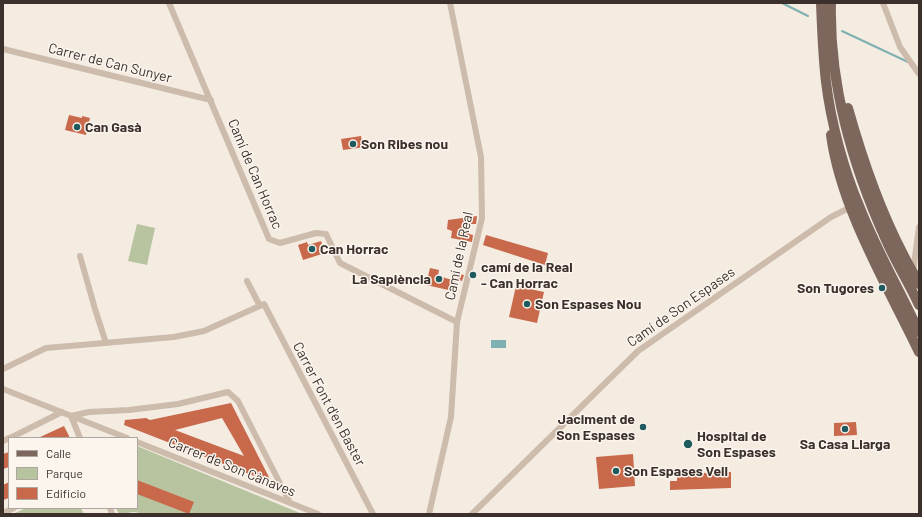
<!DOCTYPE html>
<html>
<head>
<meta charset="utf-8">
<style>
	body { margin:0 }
	#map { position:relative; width:922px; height:517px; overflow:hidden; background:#f4ebe1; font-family:Barlow,sans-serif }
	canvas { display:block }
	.frame { position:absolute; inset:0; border:4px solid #3b302b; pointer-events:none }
	.legend { position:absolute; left:8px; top:437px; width:130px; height:72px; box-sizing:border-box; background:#fbf5ee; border:1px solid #aea6a0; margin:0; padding:5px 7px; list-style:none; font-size:12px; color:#3b302b }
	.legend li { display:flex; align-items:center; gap:8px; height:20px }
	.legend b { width:20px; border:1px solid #aea6a0 }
</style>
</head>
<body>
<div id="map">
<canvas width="922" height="517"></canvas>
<div class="frame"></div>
<ul class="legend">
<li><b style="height:5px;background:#7d675c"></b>Calle</li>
<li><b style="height:11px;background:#b8c4a0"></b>Parque</li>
<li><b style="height:11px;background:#c8694b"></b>Edificio</li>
</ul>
</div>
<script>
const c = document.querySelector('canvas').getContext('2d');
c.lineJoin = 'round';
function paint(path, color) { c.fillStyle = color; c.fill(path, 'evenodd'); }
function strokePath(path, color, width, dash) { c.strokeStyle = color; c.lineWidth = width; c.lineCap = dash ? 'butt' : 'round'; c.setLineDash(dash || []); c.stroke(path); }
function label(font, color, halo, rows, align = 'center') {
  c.font = font + ' Barlow,sans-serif'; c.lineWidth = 3; c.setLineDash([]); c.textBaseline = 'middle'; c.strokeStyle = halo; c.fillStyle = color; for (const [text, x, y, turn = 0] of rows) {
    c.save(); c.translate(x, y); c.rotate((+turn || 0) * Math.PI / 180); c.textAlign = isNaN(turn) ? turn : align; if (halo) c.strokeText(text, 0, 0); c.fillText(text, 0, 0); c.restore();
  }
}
paint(new Path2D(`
	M137,224L155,228L147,265L128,261Z
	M137,446L300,513L299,514H146L134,512L119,514L116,508H137Z
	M26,508H81L84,514H13Z`), '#b8c4a0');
paint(new Path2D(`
	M491,340H506V348H491Z`), '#7fb0b2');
strokePath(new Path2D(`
	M782,3L808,16
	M842,31L908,62`), '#7fb0b2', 2);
paint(new Path2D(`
	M69,115L82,118V116L90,118L86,135L65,130Z
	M361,136L362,142L364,141L365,147L343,150L341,139Z
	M477,216L476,224H471L469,234L473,235L472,242L451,238L452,231L447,229L448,220Z
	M486,235L548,253L545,265L483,245Z
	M321,241L325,253L303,260L298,245L307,242L308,245Z
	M430,268L439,270L438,276L456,281L453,291L426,285Z
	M452,273L464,275L462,281L451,278Z
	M516,286L544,292L537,323L509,317Z
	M231,403L272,483L124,425L125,420L146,418L150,420ZM222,418L244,456L175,430Z
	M856,422L857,435L834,436V423Z
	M64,426L70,438H38Z
	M9,452V467L3,469V454Z
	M633,454L635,486L599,489L596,457Z
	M731,472V488L670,490V481H677V474Z
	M137,480L194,502L189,514L137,494Z
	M9,482V498L3,500V485Z`), '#c8694b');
strokePath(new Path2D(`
	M169,3L269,239L280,243L316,233L326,234L340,263L457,322
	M883,3L900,47L919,74
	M3,49L211,100
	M80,256L95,309L106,343
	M913,272L919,227
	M247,281L260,306
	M3,369L46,348L174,337L204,331L264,304L373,514
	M3,389L127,438
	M71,416L89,412L129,410L178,404L228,392L238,401L290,503
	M71,416L80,438
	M10,438L62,412
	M3,441L9,438
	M137,442L318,514
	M110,508L112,514
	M3,513L14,508
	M429,514L451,417L457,322L482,218L481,157L450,3
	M472,514L638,351L831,217L851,207`), '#cdbbac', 6);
strokePath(new Path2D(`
	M821,3C822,29 823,56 826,82C831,123 844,171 860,208C877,251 900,291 919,332
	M831,3C829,84 853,167 886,240C896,263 909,283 919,305
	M848,108C862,158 879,208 903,254C908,264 914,274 919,284
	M831,135C841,209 887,285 919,352`), '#7d675c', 10);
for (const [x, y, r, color] of [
	[77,127,4,"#1f5a5e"],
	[353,144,4,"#1f5a5e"],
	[312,249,4,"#1f5a5e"],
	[473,275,4,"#1f5a5e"],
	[439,279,4,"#1f5a5e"],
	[882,288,4,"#1f5a5e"],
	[527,304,4,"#1f5a5e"],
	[643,427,4,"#1f5a5e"],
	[845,429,4,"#1f5a5e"],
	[688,444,5,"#1f5a5e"],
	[616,471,4,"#1f5a5e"]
]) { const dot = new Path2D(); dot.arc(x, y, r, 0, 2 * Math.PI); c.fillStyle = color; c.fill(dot); strokePath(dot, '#fbf5ee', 1.5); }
label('14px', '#3b302b', '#fbf5ee', [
	["Carrer de Can Sunyer",110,63,14],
	["Camí de Can Horrac",255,174,67],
	["Camí de la Real",459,256,-78],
	["Camí de Son Espases",681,307,-35],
	["Carrer Font d'en Baster",329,404,62],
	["Carrer de Son Cànaves",232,467,22]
]);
label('bold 14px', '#3b302b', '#fbf5ee', [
	["Can Gasà",85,127],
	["Son Ribes nou",361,144],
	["Can Horrac",320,249],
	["camí de la Real",481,267],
	["- Can Horrac",481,283],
	["La Sapiència",431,279,"right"],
	["Son Tugores",874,288,"right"],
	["Son Espases Nou",535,304],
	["Jaciment de",635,419,"right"],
	["Son Espases",635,435,"right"],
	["Hospital de",697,436],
	["Son Espases",697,452],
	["Sa Casa Llarga",845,444,"center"],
	["Son Espases Vell",624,471]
], 'left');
</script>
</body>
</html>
